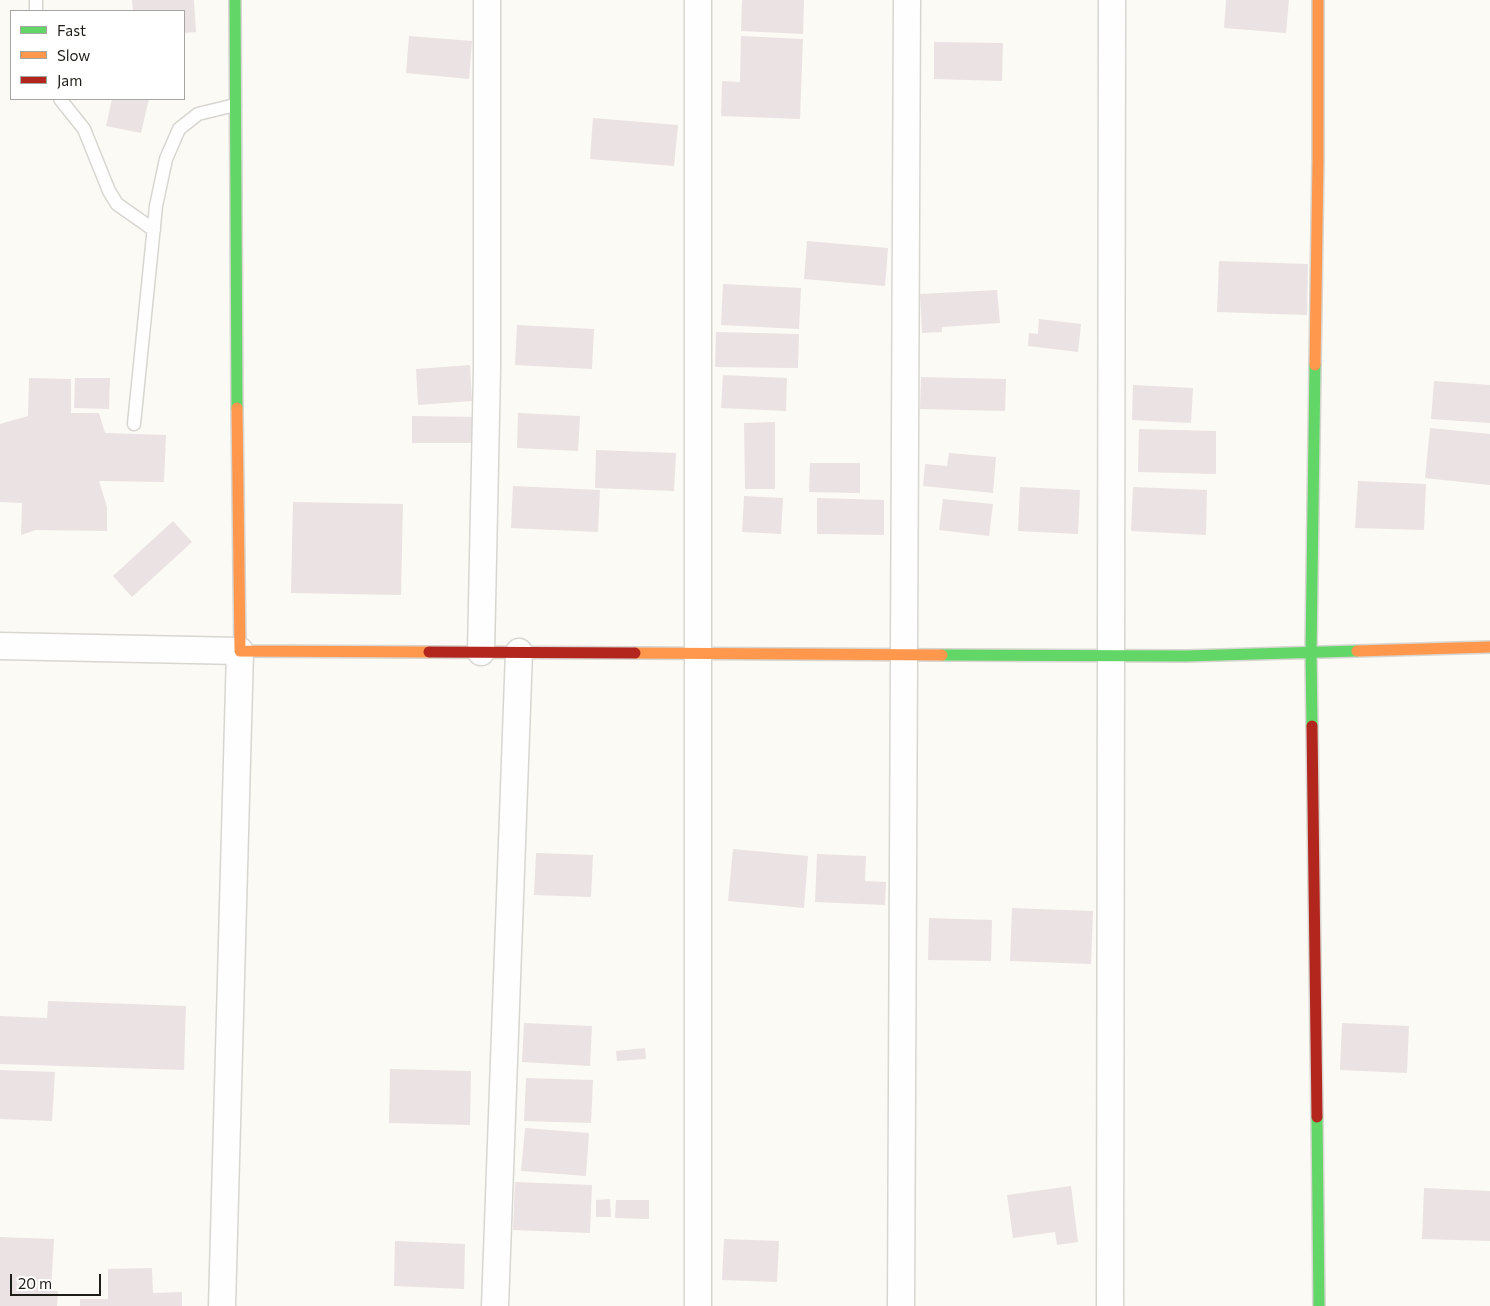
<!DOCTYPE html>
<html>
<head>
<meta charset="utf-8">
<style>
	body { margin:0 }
	#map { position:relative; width:1490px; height:1306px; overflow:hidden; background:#fcfaf5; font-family:Commissioner,sans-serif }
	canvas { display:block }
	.legend { position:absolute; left:10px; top:10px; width:175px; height:90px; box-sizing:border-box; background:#fff; border:1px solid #a5a5a2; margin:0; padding:6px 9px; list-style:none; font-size:15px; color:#1f1d17 }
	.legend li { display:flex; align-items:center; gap:10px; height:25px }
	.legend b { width:25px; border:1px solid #a5a5a2 }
	.scale { position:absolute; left:10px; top:1274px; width:91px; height:22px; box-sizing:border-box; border:2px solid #1f1d17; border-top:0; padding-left:6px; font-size:15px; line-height:18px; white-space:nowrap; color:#1f1d17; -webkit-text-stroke:4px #fff; paint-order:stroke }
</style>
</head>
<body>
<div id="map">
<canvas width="1490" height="1306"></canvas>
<ul class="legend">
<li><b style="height:6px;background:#63d668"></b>Fast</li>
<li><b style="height:6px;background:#ff974d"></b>Slow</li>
<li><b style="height:6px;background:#b3261e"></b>Jam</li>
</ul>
<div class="scale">20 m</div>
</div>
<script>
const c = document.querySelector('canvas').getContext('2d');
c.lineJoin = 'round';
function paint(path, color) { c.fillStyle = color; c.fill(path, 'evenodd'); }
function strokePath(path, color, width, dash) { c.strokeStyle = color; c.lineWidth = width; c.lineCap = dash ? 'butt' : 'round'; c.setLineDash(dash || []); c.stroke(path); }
paint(new Path2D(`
	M132,0H194L196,32L184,33V11H133Z
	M742,0H804L803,34L741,31Z
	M1226,0H1289L1286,33L1224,28Z
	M409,36L472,41L469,79L406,73Z
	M741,36L803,39L800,119L721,116L722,81L740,82Z
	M934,42L1003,43L1002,81L934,79Z
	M112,99H149L141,133L106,126Z
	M593,118L678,125L674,166L590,159Z
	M807,241L888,248L885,286L804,279Z
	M1219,261L1308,264L1307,315L1217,312Z
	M723,284L801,288L799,329L721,325Z
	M997,290L1000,323L942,327V332L922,333L920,294Z
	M1039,319L1081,324L1078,352L1028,346L1029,333L1038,334Z
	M517,325L594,329L592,369L515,365Z
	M716,332L799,334L798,368L715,367Z
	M470,365L472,401L418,405L416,369Z
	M723,375L787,378L786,411L721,408Z
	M921,377L1006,379L1005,411L920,409Z
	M29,378L71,379V413H99L105,433L166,435L164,482L99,481L107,507V531L36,530L21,535L22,503L0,502V424L28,416Z
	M75,378H110L109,409L74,408Z
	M1434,381L1490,385V423L1431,419Z
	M1133,385L1193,388L1191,423L1132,420Z
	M518,413L580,416L578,451L517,448Z
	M412,416L477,417V443H412Z
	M775,422V489H745L744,423Z
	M1430,428L1490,434V485L1425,478Z
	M1139,429L1216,431V474L1138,472Z
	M596,450L676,453L674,491L595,488Z
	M949,453L996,457L993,493L923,486L925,464L947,466Z
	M810,463H860V493L809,492Z
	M1358,481L1426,484L1424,530L1355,528Z
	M513,486L600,490L598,532L511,528Z
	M1020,487L1080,490L1078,534L1018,531Z
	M1133,487L1207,490L1206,535L1131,531Z
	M744,496L783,498L781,534L742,532Z
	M817,498L884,500V535L817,534Z
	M943,499L993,504L989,536L939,530Z
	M293,502L403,504L401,595L291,593Z
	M173,521L192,542L132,597L113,576Z
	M733,849L808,856L804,908L728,901Z
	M536,853L593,855L591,897L534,895Z
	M817,854L866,856L865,881L886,882L885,905L815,902Z
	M1012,908L1093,911L1091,964L1010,961Z
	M929,918L992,920L991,961L928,960Z
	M48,1001L186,1006L184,1070L0,1064V1016L47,1018Z
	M524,1023L592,1026L590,1066L522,1062Z
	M1342,1023L1409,1026L1407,1073L1340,1070Z
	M645,1048L646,1059L617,1061L616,1051Z
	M390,1069L471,1071L470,1125L389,1123Z
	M0,1070L55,1072L52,1121L0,1119Z
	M526,1078L593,1080L591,1123L524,1121Z
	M525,1128L589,1133L586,1176L521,1171Z
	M515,1182L592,1185L590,1233L513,1230Z
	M1071,1186L1078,1242L1057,1245L1055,1232L1013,1238L1007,1195Z
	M1424,1188L1490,1191V1241L1422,1239Z
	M610,1199L611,1217H596V1200Z
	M616,1200H649V1219L615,1218Z
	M0,1237L54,1239L51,1291H58L57,1306H0Z
	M724,1239L779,1241L777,1282L722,1280Z
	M395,1241L465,1244L464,1289L394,1286Z
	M152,1268L153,1293L182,1292V1306H80V1299H108V1269Z`), '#ebe2e3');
const lane = new Path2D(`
	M36,11V0
	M60,99L84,129L109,191L117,204L154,230
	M134,424L156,206L166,159L179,129L198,114L235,105`);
const street = new Path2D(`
	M698,0V1306
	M0,646L240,651L222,1306
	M481,652L487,369V0
	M495,1306L519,652
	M901,1306L907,0
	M1110,1306L1112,0`);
const fast = new Path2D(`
	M235,0L237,408
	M942,655L1186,656L1357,651
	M1312,726L1311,652L1315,365
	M1317,1117L1319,1306`);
const slow = new Path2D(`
	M1315,365L1318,160V0
	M237,408L240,651L429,652
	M1357,651L1490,647
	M635,653L942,655`);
const jam = new Path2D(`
	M429,652L635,653
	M1312,726L1317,1117`);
strokePath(lane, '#d8d6d1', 15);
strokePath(street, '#d8d6d1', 29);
strokePath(fast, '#d8d6d1', 14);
strokePath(slow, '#d8d6d1', 14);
strokePath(jam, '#d8d6d1', 14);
strokePath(lane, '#fffefe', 12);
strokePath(street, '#fffefe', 26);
strokePath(fast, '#63d668', 11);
strokePath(slow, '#ff974d', 11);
strokePath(jam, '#b3261e', 11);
</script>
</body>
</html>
